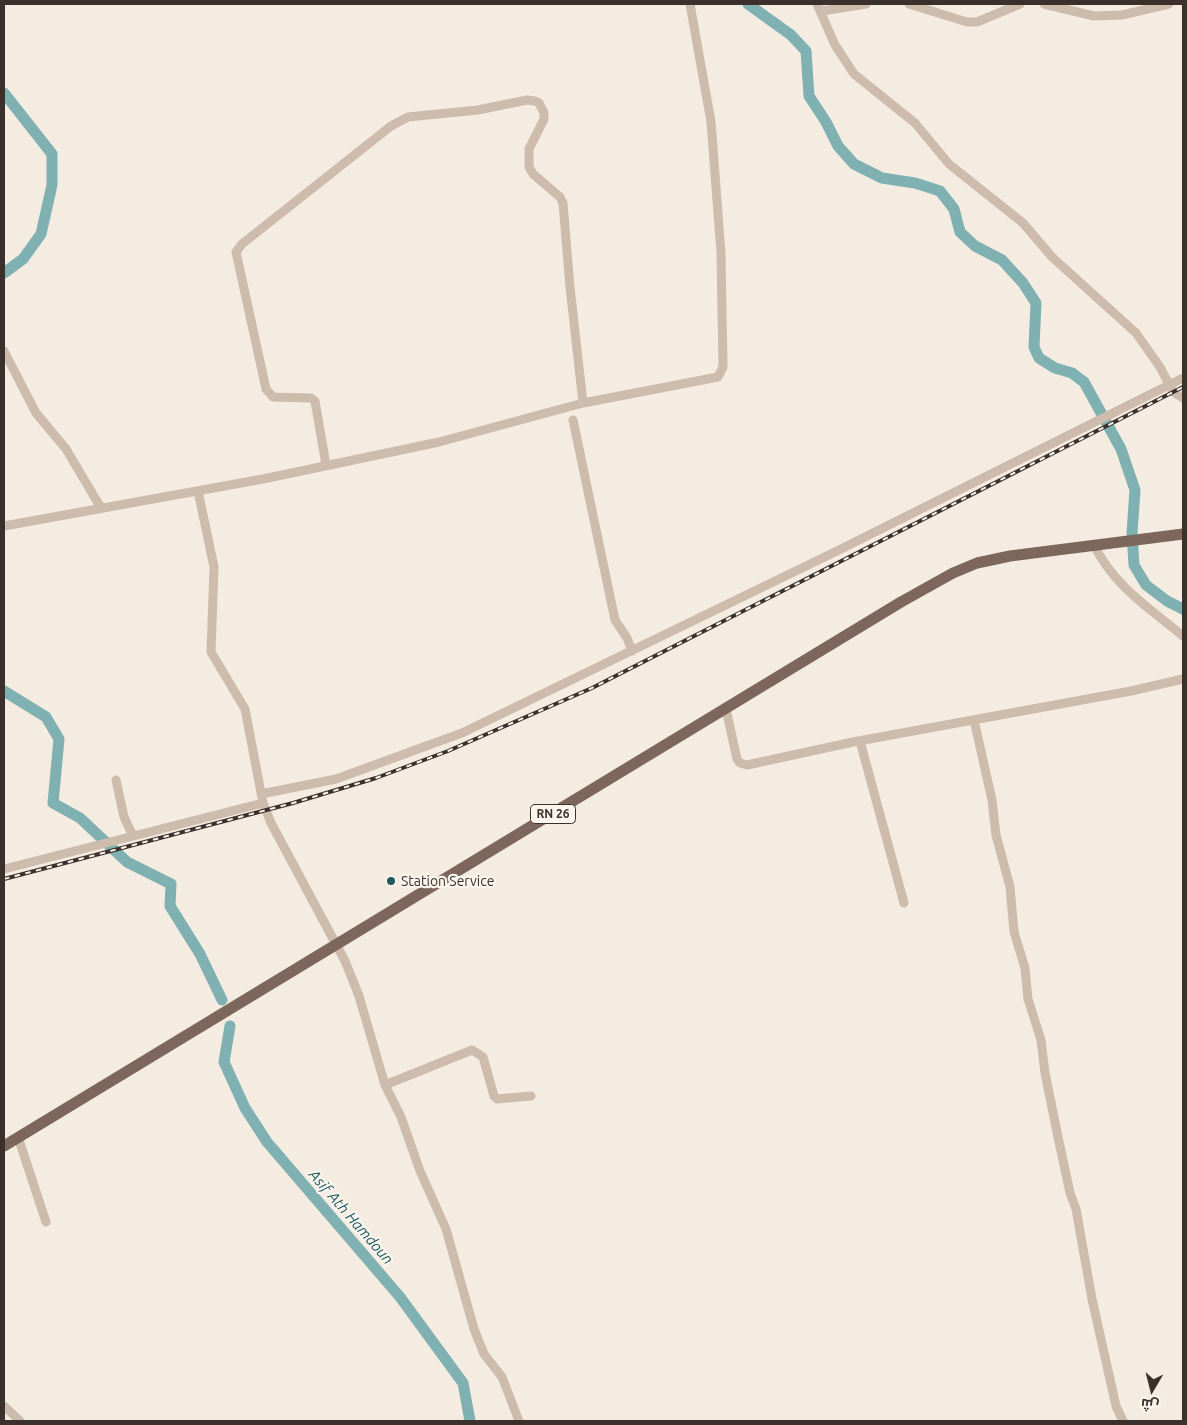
<!DOCTYPE html>
<html>
<head>
<meta charset="utf-8">
<style>
	body { margin:0 }
	#map { position:relative; width:1187px; height:1425px; overflow:hidden; background:#f4ebe1; font-family:Ubuntu,Cairo,sans-serif }
	canvas { display:block }
	.frame { position:absolute; inset:0; border:5px solid #3b302b; pointer-events:none }
	.north { position:absolute; left:1127px; top:1365px; width:50px; height:50px; -webkit-text-stroke:4px #fbf5ee; paint-order:stroke; rotate:188deg; font-size:14px; font-weight:700; line-height:20px; text-align:center; color:#3b302b }
	.north::after { content:''; display:block; margin:auto; width:18px; height:22px; background:#3b302b; clip-path:polygon(50% 0,100% 100%,50% 72%,0 100%) }
</style>
</head>
<body>
<div id="map">
<canvas width="1187" height="1425"></canvas>
<div class="frame"></div>
<div class="north">ش</div>
</div>
<script>
const c = document.querySelector('canvas').getContext('2d');
c.lineJoin = 'round';
function strokePath(path, color, width, dash) { c.strokeStyle = color; c.lineWidth = width; c.lineCap = dash ? 'butt' : 'round'; c.setLineDash(dash || []); c.stroke(path); }
function label(font, color, halo, rows, align = 'center') {
  c.font = font + ' Ubuntu,sans-serif'; c.lineWidth = 4.5; c.setLineDash([]); c.textBaseline = 'middle'; c.strokeStyle = halo; c.fillStyle = color; for (const [text, x, y, turn = 0] of rows) {
    c.save(); c.translate(x, y); c.rotate((+turn || 0) * Math.PI / 180); c.textAlign = isNaN(turn) ? turn : align; if (halo) c.strokeText(text, 0, 0); c.fillText(text, 0, 0); c.restore();
  }
}
strokePath(new Path2D(`
	M748,4L791,35L806,51L809,96L826,122L838,146L854,164L882,178L915,183L940,191L954,209L960,232L975,246L1002,260L1023,283L1036,303L1034,347L1039,358L1055,368L1072,373L1084,382L1121,449L1135,490L1132,533L1134,565L1146,585L1167,601L1183,609
	M4,93L52,154V185L41,234L23,259L4,273
	M4,691L46,717L59,739L53,803L80,818L127,862L171,884L170,906L200,954L222,1000
	M230,1026L224,1062L245,1108L267,1142L400,1297L463,1383L470,1421`), '#7fb0b2', 11);
strokePath(new Path2D(`
	M817,4L835,45L854,74L915,123L949,164L1023,223L1052,257L1136,333L1160,367L1173,392L1183,398
	M909,4L967,22H977L1020,4
	M1044,4L1094,16L1122,15L1169,4
	M822,11L866,4
	M4,351L36,413L66,449L101,508
	M573,420L615,620L627,638L632,651
	M326,465L315,401L311,398L273,397L266,389L236,252L242,244L391,126L408,117L478,110L527,100L535,101L539,103L544,113V119L529,149V167L533,174L560,197L563,203L570,287L583,403
	M198,491L214,567L211,652L245,709L263,803L271,823L345,961L359,996L385,1085L401,1117L420,1171L446,1229L474,1329L484,1354L502,1377L519,1421
	M4,526L263,479L382,454L439,442L583,403L718,377L723,367L721,253L711,122L690,4
	M1094,545C1114,586 1149,608 1183,636
	M726,709L737,759L740,763L747,765L853,742L1131,691L1183,679
	M974,720L992,800L996,835L1010,887L1014,932L1025,968L1028,999L1041,1040L1045,1073L1058,1137L1070,1193L1076,1209L1092,1299L1116,1406L1123,1421
	M860,741L904,903
	M116,780L124,817L133,836
	M261,794L336,779L462,733L839,550L1183,378
	M4,869L263,803
	M385,1085L472,1050L483,1057L494,1096L497,1099L531,1096
	M18,1137L46,1222
	M4,1406L20,1421`), '#cdbbac', 9);
strokePath(new Path2D(`
	M4,1146L901,602L953,573L977,563L1010,556L1183,534`), '#7d675c', 11);
const rail = new Path2D(`
	M4,879L293,803L376,778L448,751L592,688L1183,387`);
strokePath(rail, '#3b302b', 4);
strokePath(rail, '#fbf5ee', 2, [5.5]);
for (const [x, y, r, color] of [
	[391,881,5,"#1f5a5e"]
]) { const dot = new Path2D(); dot.arc(x, y, r, 0, 2 * Math.PI); c.fillStyle = color; c.fill(dot); strokePath(dot, '#fbf5ee', 2); }
for (const [x, y, w] of [
	[553,814,45]
]) { const box = new Path2D(); box.roundRect(x - w / 2, y - 9.5, w, 19, 4); c.fillStyle = '#fbf5ee'; c.fill(box); strokePath(box, '#3b302b', 1); }
label('bold 12px', '#3b302b', null, [
	["RN 26",553,814]
]);
label('14px', '#3b302b', '#fbf5ee', [
	["Station Service",401,881]
], 'left');
label('italic 15px', '#1f5a5e', '#fbf5ee', [
	["Asif Ath Hamdoun",351,1217,49]
]);
</script>
</body>
</html>
